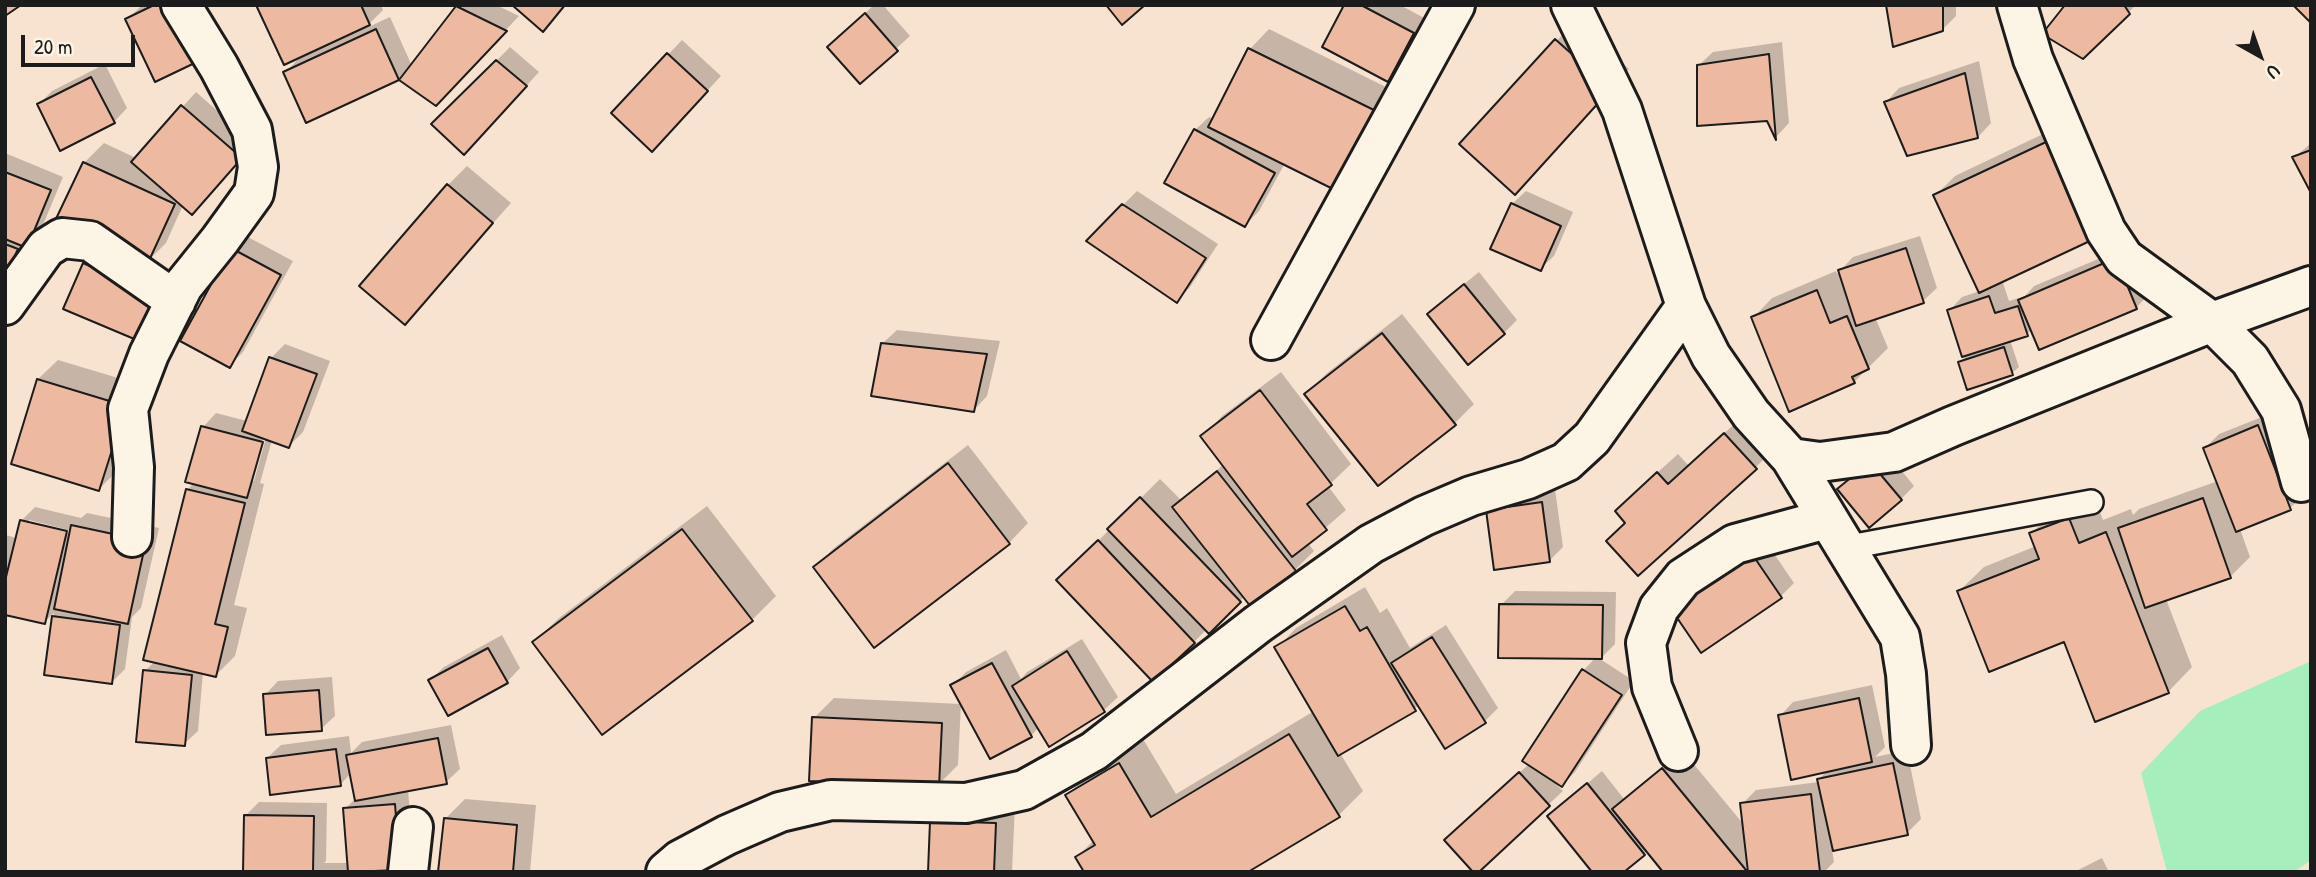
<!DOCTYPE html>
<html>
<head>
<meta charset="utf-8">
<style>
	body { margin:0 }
	#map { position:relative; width:2316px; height:877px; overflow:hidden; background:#f8e3d0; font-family:"Patrick Hand",sans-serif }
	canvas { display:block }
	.frame { position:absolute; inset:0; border:7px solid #1c1c1c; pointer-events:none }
	.north { position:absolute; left:2225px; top:21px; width:70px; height:70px; -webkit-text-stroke:5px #fcf5e5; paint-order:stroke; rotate:140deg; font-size:19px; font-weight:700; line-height:28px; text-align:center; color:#1c1c1c }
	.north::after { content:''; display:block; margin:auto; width:24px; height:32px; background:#1c1c1c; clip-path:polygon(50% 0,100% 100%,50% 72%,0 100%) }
	.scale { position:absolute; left:21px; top:35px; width:114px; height:32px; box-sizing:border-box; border:4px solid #1c1c1c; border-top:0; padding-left:9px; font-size:21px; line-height:24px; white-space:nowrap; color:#1c1c1c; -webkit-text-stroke:5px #fcf5e5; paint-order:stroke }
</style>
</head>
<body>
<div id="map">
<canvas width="2316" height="877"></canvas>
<div class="frame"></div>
<div class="north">U</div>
<div class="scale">20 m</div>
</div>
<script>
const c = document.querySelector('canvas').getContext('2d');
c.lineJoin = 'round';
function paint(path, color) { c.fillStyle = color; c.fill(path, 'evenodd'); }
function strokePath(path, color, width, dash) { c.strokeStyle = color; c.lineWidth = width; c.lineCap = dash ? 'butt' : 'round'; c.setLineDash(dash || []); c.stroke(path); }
paint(new Path2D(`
	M2311,661V860L2294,872H2167L2141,773L2200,711Z`), '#a6efbc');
paint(new Path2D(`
	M142,5H195L127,20Z
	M258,5H381L383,10L364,29L390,17L412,66L459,5H496L519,16L435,104L399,78L307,121L285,73L303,54Z
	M874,5H883L910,36L860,82L843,33Z
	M1346,5H1400L1426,19L1401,66L1388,80Z
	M1888,5H1956V16L1942,30Z
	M2067,5H2136L2083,57Z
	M1576,20L1629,69L1535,173L1462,144Z
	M1269,29L1400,94L1360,171L1285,163L1259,211L1245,225L1195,130L1209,117L1214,119L1250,49Z
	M682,40L721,76L665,136L613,113Z
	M1782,42L1789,123L1777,136L1768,120L1699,65L1713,52Z
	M510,47L539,72L478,139L434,124Z
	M1979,61L1991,123L1978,137L1886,102L1899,88Z
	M105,64L127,108L114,122L39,104L52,91Z
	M196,92L254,143L183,205L166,243L146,263L84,163L104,143L136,158Z
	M2066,123L2111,219L2002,280L2009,301L2025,296L2034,286L2129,246L2149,294L2136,308L2032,329L2027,334L2010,340L2019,367L2012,373L1960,362L1969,353L1949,311L1962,297L1980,291L1935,196L1955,176Z
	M2311,143V190L2294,158Z
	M5,153L63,177L40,232L5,287Z
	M467,166L511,203L405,322L448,185Z
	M1137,191L1218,244L1190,287L1177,301L1088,240Z
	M1526,191L1573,212L1554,256L1540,269L1512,204Z
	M246,236L293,261L243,352L229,366L233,249Z
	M1920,236L1937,288L1923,301L1875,317L1888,348L1854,382L1753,318L1772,298L1836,271L1837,274L1853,257Z
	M1479,272L1517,320L1504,333L1443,301Z
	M1402,314L1474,404L1454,424L1307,394L1326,374Z
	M897,330L1000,341L987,396L974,410L883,343Z
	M285,344L330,361L303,432L289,446L272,440L260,483L264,484L234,605L247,608L235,656L216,675L203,672L198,731L184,744L145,671L155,661L187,490L194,483L203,427L216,413L247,421L271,358ZM264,433L267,434L254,481H250Z
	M58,360L145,386L118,470L99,489L38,379Z
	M1281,372L1351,464L1328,486L1346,510L1308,543L1314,551L1295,570L1245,596L1209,631L1207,629L1194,642L1078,561L1160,479L1181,500L1224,464L1203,436L1222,416Z
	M2272,413L2304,495L2290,508L2240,529L2250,557L2230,577L2166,599L2192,667L2168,692L2065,640L1959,591L1984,567L2036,546L2031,534L2056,509L2093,495L2103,520L2131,509L2133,515L2139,509L2218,481L2205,448L2219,434Z
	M1745,414L1775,448L1756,467L1627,522L1637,491L1678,454L1689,466Z
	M968,445L1028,523L1009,543L815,567L834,548Z
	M1884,449L1914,486L1901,499L1839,489Z
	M1555,489L1563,547L1550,560L1488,510L1501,497Z
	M707,506L776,596L752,620L534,642L559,618Z
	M35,507L81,518L87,513L159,528L141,608L132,617L125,669L112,682L46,673L54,613L44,622L5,613V535L17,538L21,521ZM29,520L76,532L75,535L29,524Z
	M1764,539L1794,583L1781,596L1701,651Z
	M1365,587L1380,613L1387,608L1410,648L1446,625L1498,708L1485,721L1420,705L1340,753L1363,791L1338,816L1077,857L1094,840L1067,795L1092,771L1143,739L1176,794L1314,711L1277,648L1296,628Z
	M1515,591L1616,592L1615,644L1600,659L1634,681L1575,772L1562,785L1553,781L1563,791L1476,872L1460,826L1529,764L1583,671L1596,657L1501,605Z
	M502,635L520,668L507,682L430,680L444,667Z
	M1082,639L1118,697L1104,710L1039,727L1031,736L952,686L966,672L1006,650L1021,679L1027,672Z
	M332,677L335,716L321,729L265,695L278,681Z
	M1872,685L1885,747L1875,757L1907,750L1921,819L1907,833L1832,849L1834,862L1824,872H1750L1749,864L1741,872L1648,850L1621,872L1549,816L1602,771L1624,799L1670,764L1682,750L1745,826L1742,804L1756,790L1819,782V779L1828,770L1780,716L1793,702Z
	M834,698L961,704L958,765L938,785L814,718Z
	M451,725L460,769L446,782L408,789L413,855L411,872H245V816L259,802L327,803L326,861L324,863H349L345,809L356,798L351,773L340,785L267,758L281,745L349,736L351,753L362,742Z
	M465,799L536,805L530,872H440L445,819Z
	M951,802L1015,804L1012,872H930Z
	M2102,858L2109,872H2074Z`), '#0003');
const building = new Path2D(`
	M5,5H21L5,16Z
	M154,5H175L201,60L155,82L125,19Z
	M256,5H361L370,25L284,65Z
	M512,5H565L543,32Z
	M1106,5H1145L1122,25Z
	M1344,5H1361L1414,33L1388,82L1322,47Z
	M1886,5H1943V31L1893,47Z
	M2065,5H2124L2130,14L2083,59L2042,34Z
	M2293,5H2311V23Z
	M456,6L507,31L436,106L399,80Z
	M865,13L898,51L860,84L827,47Z
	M376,29L399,80L306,123L283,72Z
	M1555,39L1611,89L1515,195L1459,144Z
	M1248,48L1382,114L1341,193L1208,127Z
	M667,53L708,91L652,152L611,113Z
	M1769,54L1776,140L1767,121L1697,126V65Z
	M496,60L527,86L464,155L431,124Z
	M1965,73L1978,138L1907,156L1884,102Z
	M91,77L115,123L60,151L37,104Z
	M181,105L242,158L192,215L131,162Z
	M1194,129L1275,173L1245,227L1164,183Z
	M2046,142L2092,240L1979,293L1933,195Z
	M2311,150V193L2292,157Z
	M83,162L175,204L147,265L54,223Z
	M5,172L51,190L27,248L5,239Z
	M447,184L493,223L405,325L359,286Z
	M1511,203L1561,226L1541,271L1490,249Z
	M1122,204L1206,258L1177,303L1086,241Z
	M5,244L18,249L5,278Z
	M231,248L281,275L230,368L180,341Z
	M1906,248L1924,303L1856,326L1838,270Z
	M2116,258L2137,309L2039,350L2018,300Z
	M83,263L158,295L139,341L63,309Z
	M1464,284L1505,334L1468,365L1427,314Z
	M1817,290L1830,323L1847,316L1869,369L1852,377L1855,383L1789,412L1751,317Z
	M1989,296L1995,313L2018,306L2028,336L1962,357L1947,310Z
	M1382,333L1456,425L1378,486L1304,394Z
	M881,343L987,354L974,412L871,396Z
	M2004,347L2013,375L1967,390L1958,362Z
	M269,357L317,374L289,448L242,431Z
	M37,379L126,406L99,491L11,464Z
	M1260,390L1332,485L1307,504L1327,530L1292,557L1200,436Z
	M2258,425L2291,510L2236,532L2203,448Z
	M201,426L263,442L247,498L185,482Z
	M1724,433L1757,469L1638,576L1606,541L1625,523L1615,511L1657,472L1668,484Z
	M1870,462L1902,500L1869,528L1837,489Z
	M948,463L1010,544L874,648L813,567Z
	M1217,471L1296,571L1251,607L1172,507Z
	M186,489L245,503L215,624L228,627L216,677L143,660Z
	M1140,497L1241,602L1209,634L1107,529Z
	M2203,498L2231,578L2145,608L2118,528Z
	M1542,502L1550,562L1494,570L1486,510Z
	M2069,518L2079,543L2106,532L2169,693L2095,722L2064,642L1989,672L1957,591L2039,559L2029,533Z
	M20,520L67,531L45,624L5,615V581Z
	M71,525L146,541L128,624L54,609Z
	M682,529L753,621L602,735L532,642Z
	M1098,540L1195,643L1153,682L1056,580Z
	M1750,551L1782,598L1701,653L1669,606Z
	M1499,604L1603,605L1602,659L1498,658Z
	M1345,606L1360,631L1367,627L1416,711L1338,756L1274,647Z
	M52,616L120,625L112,684L44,675Z
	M1432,637L1486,723L1445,749L1391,663Z
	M488,648L508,683L448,716L428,680Z
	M1067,651L1105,712L1049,747L1012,686Z
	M992,663L1032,737L990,759L950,685Z
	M1582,669L1622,695L1562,787L1522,761Z
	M143,670L192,675L185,746L136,742Z
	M319,690L322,731L266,735L263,694Z
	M1859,698L1872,762L1791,780L1778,715Z
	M812,717L942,723L939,787L809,781Z
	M1289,734L1340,817L1248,872H1084L1075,857L1095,845L1065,795L1119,763L1151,817Z
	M438,738L447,784L355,801L346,755Z
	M336,749L341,786L270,795L266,758Z
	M1893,763L1908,835L1833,851L1817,779Z
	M1662,768L1746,870L1744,872H1663L1612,809Z
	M1519,772L1550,806L1479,872H1473L1444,840Z
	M1587,783L1645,855L1624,872H1592L1547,816Z
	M1811,794L1820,872H1748L1740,803Z
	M395,804L400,870L348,872L343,808Z
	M244,815L314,816L313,872H243Z
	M444,818L517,825L513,872H438Z
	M930,821L996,823L994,872H928Z`);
paint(building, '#edb9a0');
strokePath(building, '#1c1c1c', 2);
const service = new Path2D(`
	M1844,548L2091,502`);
const minor = new Path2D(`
	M1571,5L1622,110L1686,306L1711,356L1751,414L1791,458L1820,462L1894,452L1953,426L2212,322L2311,286
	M2017,5L2033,59L2106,231L2124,258L2212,322L2250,360L2281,410L2301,482
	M5,305L46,248L62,238L90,241L176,301
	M1271,340L1455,5
	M1791,458L1900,637L1906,674L1911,745
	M132,537L134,467L128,409L149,354L183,286L220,240L254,193L258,167L252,130L219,67L181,5
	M1678,751L1652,687L1646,643L1659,608L1683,578L1735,544L1827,519
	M408,872L413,827
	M666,872L680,860L727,835L780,812L831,800L966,803L1024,790L1094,751L1258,624L1371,544L1424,516L1471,496L1528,479L1566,462L1592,438L1686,306`);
strokePath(service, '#1c1c1c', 28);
strokePath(minor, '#1c1c1c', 44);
strokePath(service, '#fcf5e5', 23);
strokePath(minor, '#fcf5e5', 38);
</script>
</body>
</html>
